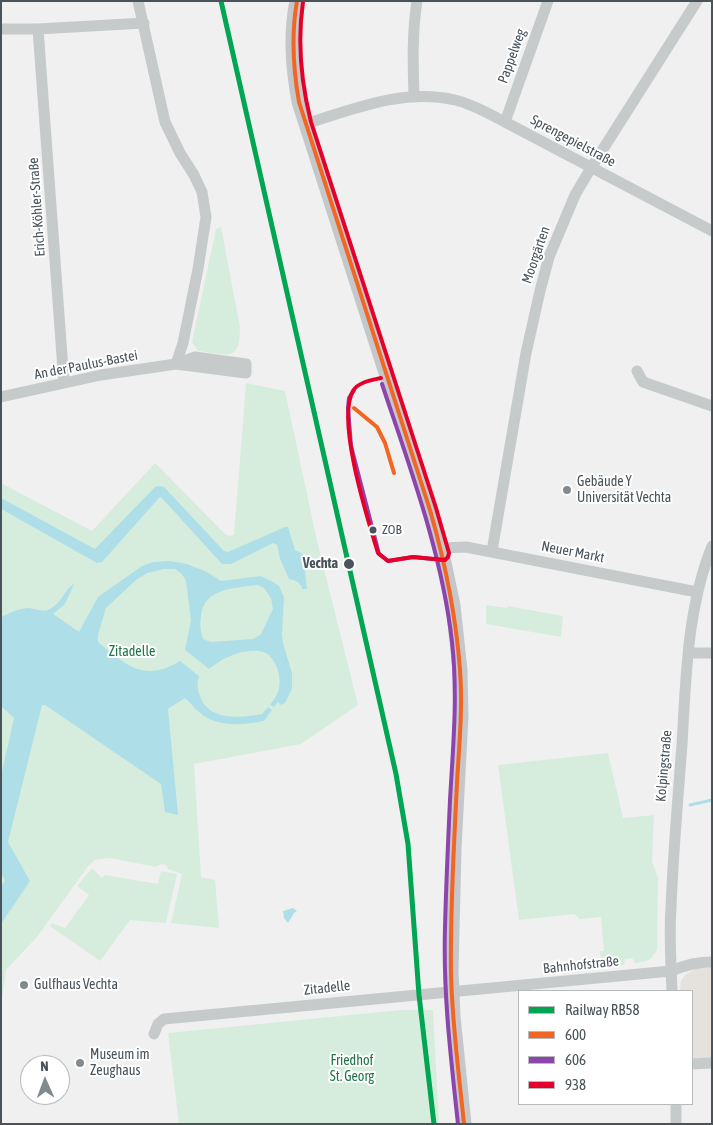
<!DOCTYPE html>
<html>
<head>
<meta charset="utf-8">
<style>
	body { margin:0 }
	#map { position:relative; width:713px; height:1125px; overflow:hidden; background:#f0f0f0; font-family:"Asap Condensed",sans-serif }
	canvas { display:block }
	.frame { position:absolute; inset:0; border:2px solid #48535a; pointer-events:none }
	.legend { position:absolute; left:518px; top:990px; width:175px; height:115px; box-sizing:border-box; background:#fff; border:1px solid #b6babd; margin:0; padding:6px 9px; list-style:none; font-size:15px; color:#48535a }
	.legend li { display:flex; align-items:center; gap:10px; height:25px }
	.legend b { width:25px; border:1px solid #b6babd }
	.north { position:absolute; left:20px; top:1055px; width:50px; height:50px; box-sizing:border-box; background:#fff; border:1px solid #b6babd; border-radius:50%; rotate:358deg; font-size:14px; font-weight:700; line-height:20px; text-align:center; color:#48535a }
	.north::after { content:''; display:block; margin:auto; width:18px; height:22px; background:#838a8e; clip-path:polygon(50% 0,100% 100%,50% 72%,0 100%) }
</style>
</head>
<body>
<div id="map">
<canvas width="713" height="1125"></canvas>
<div class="frame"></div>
<ul class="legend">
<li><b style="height:6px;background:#00a651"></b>Railway RB58</li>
<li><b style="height:6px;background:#f26522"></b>600</li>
<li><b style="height:6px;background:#8e44ad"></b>606</li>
<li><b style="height:6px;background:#e4002b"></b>938</li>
</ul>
<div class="north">N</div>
</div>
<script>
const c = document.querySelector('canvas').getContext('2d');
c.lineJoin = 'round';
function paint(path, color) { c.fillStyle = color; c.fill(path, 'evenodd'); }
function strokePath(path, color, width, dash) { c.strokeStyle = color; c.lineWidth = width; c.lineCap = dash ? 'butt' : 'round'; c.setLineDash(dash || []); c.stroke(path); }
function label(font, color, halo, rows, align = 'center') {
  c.font = font + ' "Asap Condensed",sans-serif'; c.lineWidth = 4; c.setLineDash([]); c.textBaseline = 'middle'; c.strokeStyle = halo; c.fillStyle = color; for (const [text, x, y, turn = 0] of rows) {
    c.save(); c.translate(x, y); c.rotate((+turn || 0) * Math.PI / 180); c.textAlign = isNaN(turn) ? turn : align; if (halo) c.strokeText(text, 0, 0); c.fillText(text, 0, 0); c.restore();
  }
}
paint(new Path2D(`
	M698,968H712V1059L692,1060V991H680L681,981L685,975Z`), '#e5e2dd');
paint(new Path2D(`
	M221,227L240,327C240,364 227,354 198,351L192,342L216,229Z
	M246,383L285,391L317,541L358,705L301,744L194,764L201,877L215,880L219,928L171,923L182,874L168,869L166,865L161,864L156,867L110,858L95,860L89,865L37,937L6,970L1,1007V483L92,531L155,463L226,535L230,536L234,535Z
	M486,605L507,608L508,606L563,616L561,637L486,624Z
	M608,753L623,818L654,815L652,861L658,878L657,950C650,961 648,961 635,963L632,958L625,959L624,965L602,967L600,951H604L601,917L580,919L574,914L519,920L498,765Z
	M92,868L102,878L105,875L158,884L161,871L177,874L166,923L130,920L100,961L50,926L52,923L65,928L89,895L77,886Z
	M402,1010H433L439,1124H179L168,1033Z`), '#d6eddd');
paint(new Path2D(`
	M159,486L164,487L224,551L228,552L285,527H288L295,550L303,554L307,589H302C301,582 295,580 289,579L280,559L277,545L273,543L231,564H222L161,497L159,498L102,562L97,563L1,509V498L95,549L155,487Z
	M170,561L187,564L207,572L221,581L261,576L273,582L279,586L284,597L282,634L283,643L292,673V689L285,703L281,705L278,702L274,707L270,705C274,700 278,694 279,688C282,674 274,652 259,651C240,649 223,658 209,669L185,650L191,620L186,581L182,574L175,569H164L147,573L136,580L106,608L98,635V642C126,665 144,683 180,661L199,676C197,684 197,688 200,696C208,721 241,718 262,714L268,707L272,710L264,721C242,725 217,728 199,712C194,708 190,702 185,698L168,709L178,815L165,812L161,784L45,705H42L8,842L30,881L1,924V886L5,881L1,873V776L14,718L1,706V617C10,613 17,609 27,608C35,608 43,613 50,609C63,602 65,588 74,584L65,604L53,614L79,632L98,597L142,566L153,562ZM257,585L264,588L271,598L273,609L261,634L253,639L211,642L203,639C200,630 200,624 201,616C203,588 236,588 257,585Z
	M293,908L297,911L294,913L288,923L284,918L283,911Z`), '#aedfe8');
strokePath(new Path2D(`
	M690,805L712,800`), '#aedfe8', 3);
strokePath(new Path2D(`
	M138,1L165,122L180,153L194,175L202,192L206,217L198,269L183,343L176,364
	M1,29H38L144,23
	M38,29L64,383
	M414,96C413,64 412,33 417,1
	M505,122L548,1
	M305,124C354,109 403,88 455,100C473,104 489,114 505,122L712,231
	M637,371L643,382L712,406
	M1,397L101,375L176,364L195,357L246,364V373L176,364
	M441,548L466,547L697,592
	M492,551L526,353L540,291L549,257L575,195L591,168L697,1
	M689,653H712
	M672,991C671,964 669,935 671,908C673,853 678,799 682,744C686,678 687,608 712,546
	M154,1034L158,1024L164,1019L671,971C685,965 697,962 712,962
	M692,1064L712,1063
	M676,1104V1124`), '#c7cacb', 11);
strokePath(new Path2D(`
	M297,1C290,35 293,68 299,102L430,510L441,548L453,605L460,670L461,716L454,849L451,972L453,1016L464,1124`), '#c5c8cb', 15);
strokePath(new Path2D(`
	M297,1C291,35 293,68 299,102L430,510C445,562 456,615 460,670C463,708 459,746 457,783C454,846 450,910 451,973C452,1023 459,1074 464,1124
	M354,408L377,427L385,443L394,473`), '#f26522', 4);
strokePath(new Path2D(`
	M382,384C410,468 442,553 452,642C458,695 453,747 450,800C448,843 446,886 445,928C443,994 451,1059 458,1124
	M354,390L349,398L348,408L351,446L379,554L388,561L413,557L442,560`), '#8e44ad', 4);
strokePath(new Path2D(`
	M303,2C297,43 301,82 311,122L436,508L449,553L448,557L445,560L413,557L388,561L378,553C368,520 336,420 353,391C358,382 372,380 381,378`), '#e4002b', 4);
strokePath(new Path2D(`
	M221,1L396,774L408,844L419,995L434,1124`), '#00a651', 5);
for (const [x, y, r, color] of [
	[567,490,5,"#838a8e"],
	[373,530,4.5,"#48535a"],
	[349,564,6,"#48535a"],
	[24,985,5,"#838a8e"],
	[80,1063,5,"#838a8e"]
]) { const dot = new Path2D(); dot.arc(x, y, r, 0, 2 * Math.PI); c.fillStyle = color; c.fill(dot); strokePath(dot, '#fff', 2); }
label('13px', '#48535a', '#fff', [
	["ZOB",382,530]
], 'left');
label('14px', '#48535a', '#fff', [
	["Pappelweg",512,56,-70],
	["Sprengepielstraße",573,141,28],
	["Erich-Köhler-Straße",37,207,-94],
	["Moorgärten",536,255,-71],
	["An der Paulus-Bastei",86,365,-11],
	["Neuer Markt",573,552,11],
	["Kolpingstraße",664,766,-85],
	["Bahnhofstraße",581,965,-6],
	["Zitadelle",327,988,-6]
]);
label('14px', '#48535a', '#fff', [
	["Gebäude Y",577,482],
	["Universität Vechta",577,498],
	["Gulfhaus Vechta",34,985],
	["Museum im",90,1055],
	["Zeughaus",90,1071]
], 'left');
label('bold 14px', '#48535a', '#fff', [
	["Vechta",338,564]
], 'right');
label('14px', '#1f7545', '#fff', [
	["Zitadelle",132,652],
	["Friedhof",352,1061],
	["St. Georg",352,1077]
]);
</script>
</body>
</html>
